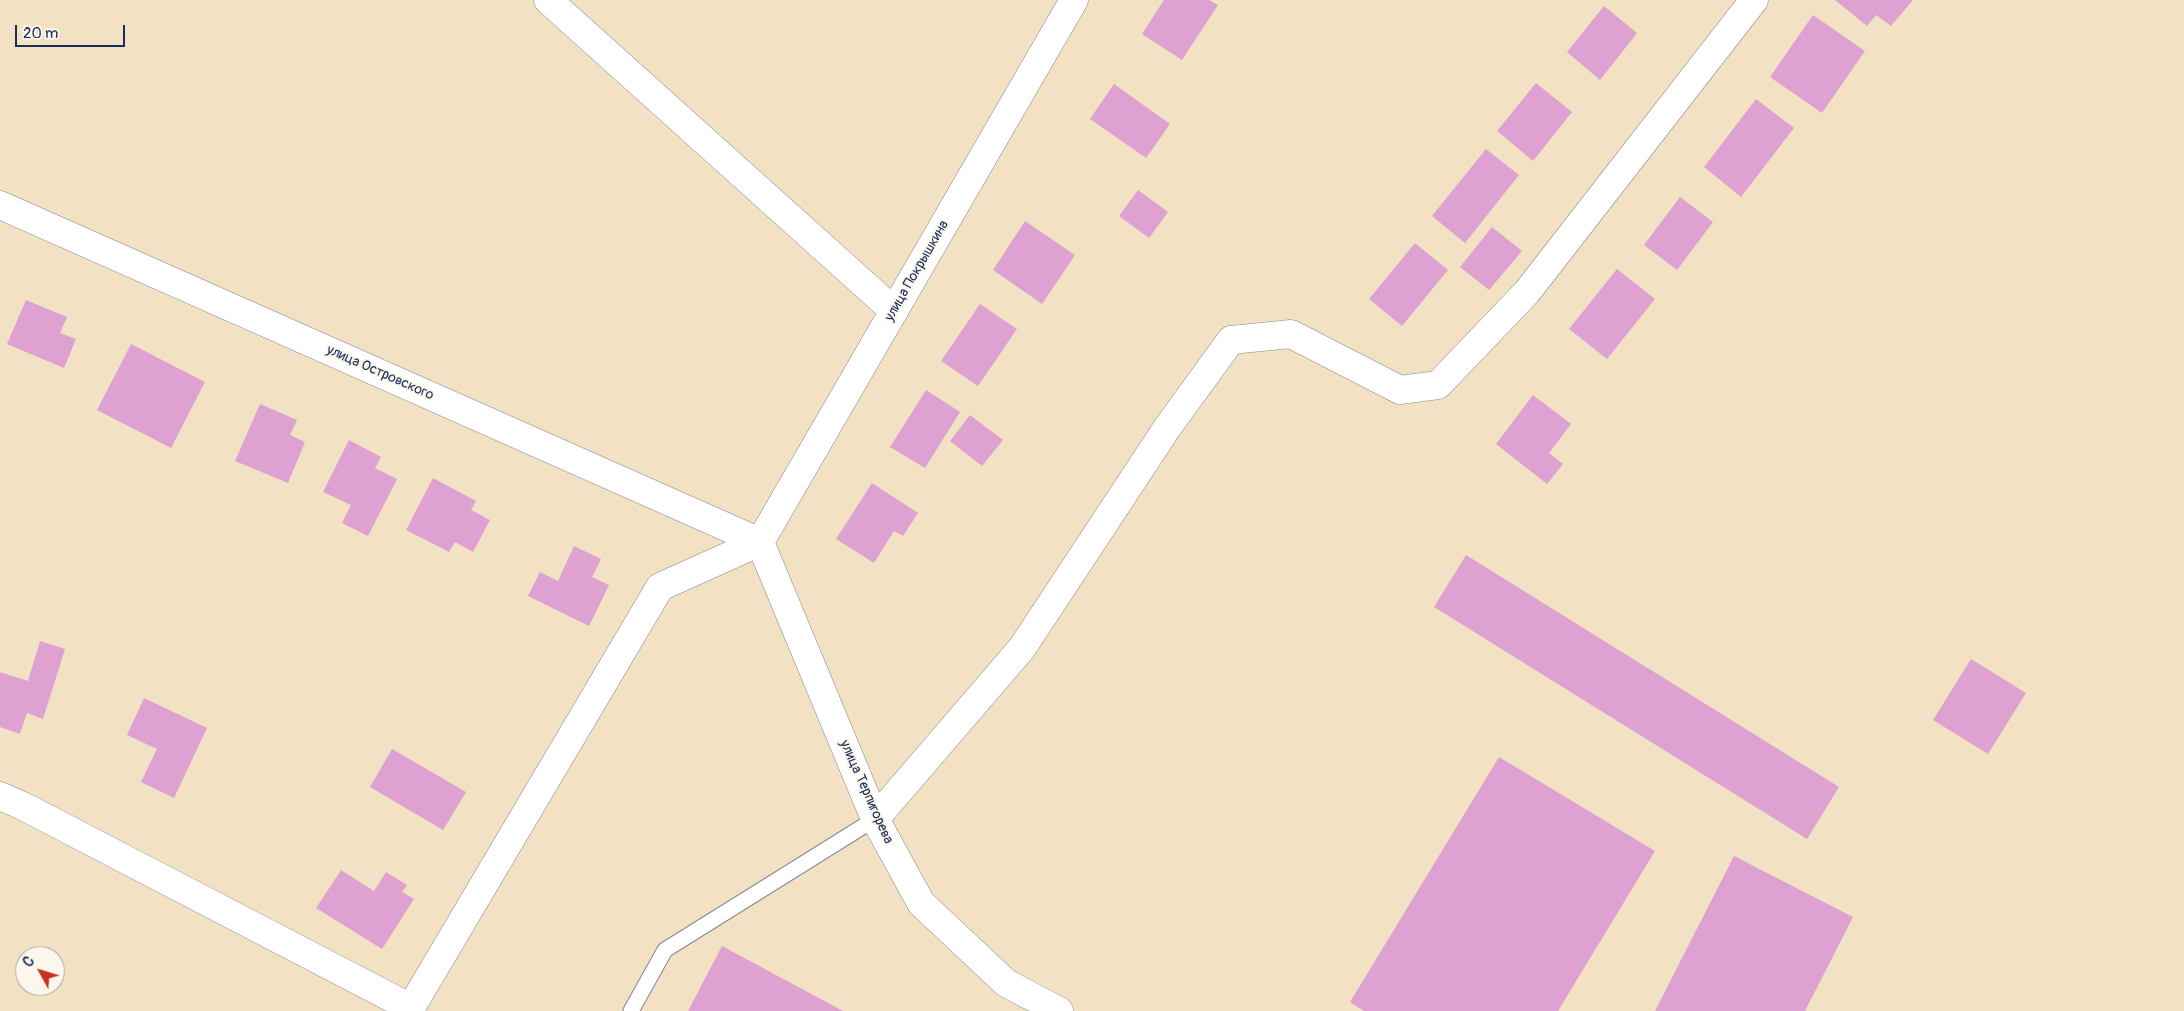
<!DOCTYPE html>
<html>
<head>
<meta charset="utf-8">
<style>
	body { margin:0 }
	#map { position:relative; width:2184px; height:1011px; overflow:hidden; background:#f2e1c3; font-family:Pangolin,sans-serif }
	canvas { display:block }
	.north { position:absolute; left:15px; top:946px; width:50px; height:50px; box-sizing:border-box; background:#fbf7ec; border:1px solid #a1a7b3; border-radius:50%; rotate:309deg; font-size:14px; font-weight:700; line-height:20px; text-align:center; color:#1b2f5e }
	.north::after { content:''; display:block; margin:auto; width:18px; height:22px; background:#c8321e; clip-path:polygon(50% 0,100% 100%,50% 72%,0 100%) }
	.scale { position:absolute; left:15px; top:25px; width:110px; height:22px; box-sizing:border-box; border:2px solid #1b2f5e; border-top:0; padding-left:6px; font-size:15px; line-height:18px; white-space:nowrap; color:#1b2f5e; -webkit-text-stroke:4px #fbf7ec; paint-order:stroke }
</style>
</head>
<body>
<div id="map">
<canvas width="2184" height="1011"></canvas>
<div class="north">С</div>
<div class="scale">20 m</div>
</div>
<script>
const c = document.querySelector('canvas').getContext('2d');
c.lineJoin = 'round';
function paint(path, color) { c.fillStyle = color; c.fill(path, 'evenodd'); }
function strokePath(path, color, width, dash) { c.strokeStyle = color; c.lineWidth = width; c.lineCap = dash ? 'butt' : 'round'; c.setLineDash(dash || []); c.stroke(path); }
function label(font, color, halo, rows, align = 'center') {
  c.font = font + ' Pangolin,sans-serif'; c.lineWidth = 4; c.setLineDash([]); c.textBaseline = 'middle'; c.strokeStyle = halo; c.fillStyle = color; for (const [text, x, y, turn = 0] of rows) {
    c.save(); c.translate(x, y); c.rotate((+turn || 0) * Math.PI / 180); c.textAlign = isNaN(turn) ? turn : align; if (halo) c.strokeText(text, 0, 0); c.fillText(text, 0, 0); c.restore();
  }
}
paint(new Path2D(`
	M1164,0H1209L1218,5L1182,60L1142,34Z
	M1835,0H1913L1891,26L1876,15L1867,26Z
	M1604,6L1637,33L1600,80L1567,52Z
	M1813,15L1865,51L1822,113L1770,77Z
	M1536,83L1572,112L1533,161L1497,131Z
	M1114,84L1170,124L1146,158L1090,119Z
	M1756,99L1794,128L1741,197L1704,167Z
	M1486,149L1519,175L1465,243L1432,216Z
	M1138,190L1168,212L1149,238L1119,216Z
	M1680,197L1713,222L1677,270L1644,245Z
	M1025,221L1075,255L1042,304L993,270Z
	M1492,227L1522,251L1489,290L1460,267Z
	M1415,243L1448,270L1402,326L1369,299Z
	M1617,269L1655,299L1607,359L1569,329Z
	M26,300L67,317L60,333L76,339L64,368L7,344Z
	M980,304L1017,329L978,386L941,361Z
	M131,344L205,382L171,448L97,410Z
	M926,390L960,412L925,468L890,447Z
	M1533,395L1571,424L1549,453L1563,464L1547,484L1496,444Z
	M260,404L297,420L290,435L305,442L288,483L235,461Z
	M970,415L1003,440L982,466L950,441Z
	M349,440L381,457L375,468L397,479L368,536L342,523L351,505L323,492Z
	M433,478L476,501L471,510L490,520L473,552L455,542L449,552L406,530Z
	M872,483L918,513L903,536L894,531L874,563L836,539Z
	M574,546L601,559L592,577L609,585L589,626L528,596L540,572L558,581Z
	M1466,555L1839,787L1807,839L1434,607Z
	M40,641L65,649L43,719L27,713L20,734L0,727V672L28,681Z
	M1971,659L2026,693L1988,754L1933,720Z
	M144,698L207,728L174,798L141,782L157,749L127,735Z
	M392,749L466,792L443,830L370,787Z
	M1499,757L1655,851L1558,1011H1364L1350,1002Z
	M1734,856L1853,917L1805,1011H1655Z
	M341,870L374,891L386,872L407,885L402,892L414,899L382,949L316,908Z
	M722,946L843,1011H688Z`), '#dda2d1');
const lane = new Path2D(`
	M631,1011L665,950L875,819`);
const street = new Path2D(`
	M548,0L894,311
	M0,796L23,806L411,1008
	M875,819L1022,648L1167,428L1231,340L1291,334L1400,390L1438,385L1527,292L1754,0
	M409,1011L660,587L760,542`);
const secondary = new Path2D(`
	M0,205L760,542
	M760,542L1074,0
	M760,542L875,819L921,903L1006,983L1059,1011`);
strokePath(lane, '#868890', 17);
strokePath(street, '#868890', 29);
strokePath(secondary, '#868890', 29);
strokePath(lane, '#fff', 15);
strokePath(street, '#fff', 28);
strokePath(secondary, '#fff', 28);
label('14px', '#1b2f5e', '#fbf7ec', [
	["улица Покрышкина",917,271,-60],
	["улица Островского",380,373,24],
	["улица Терпигорева",866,792,66]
]);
</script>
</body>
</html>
